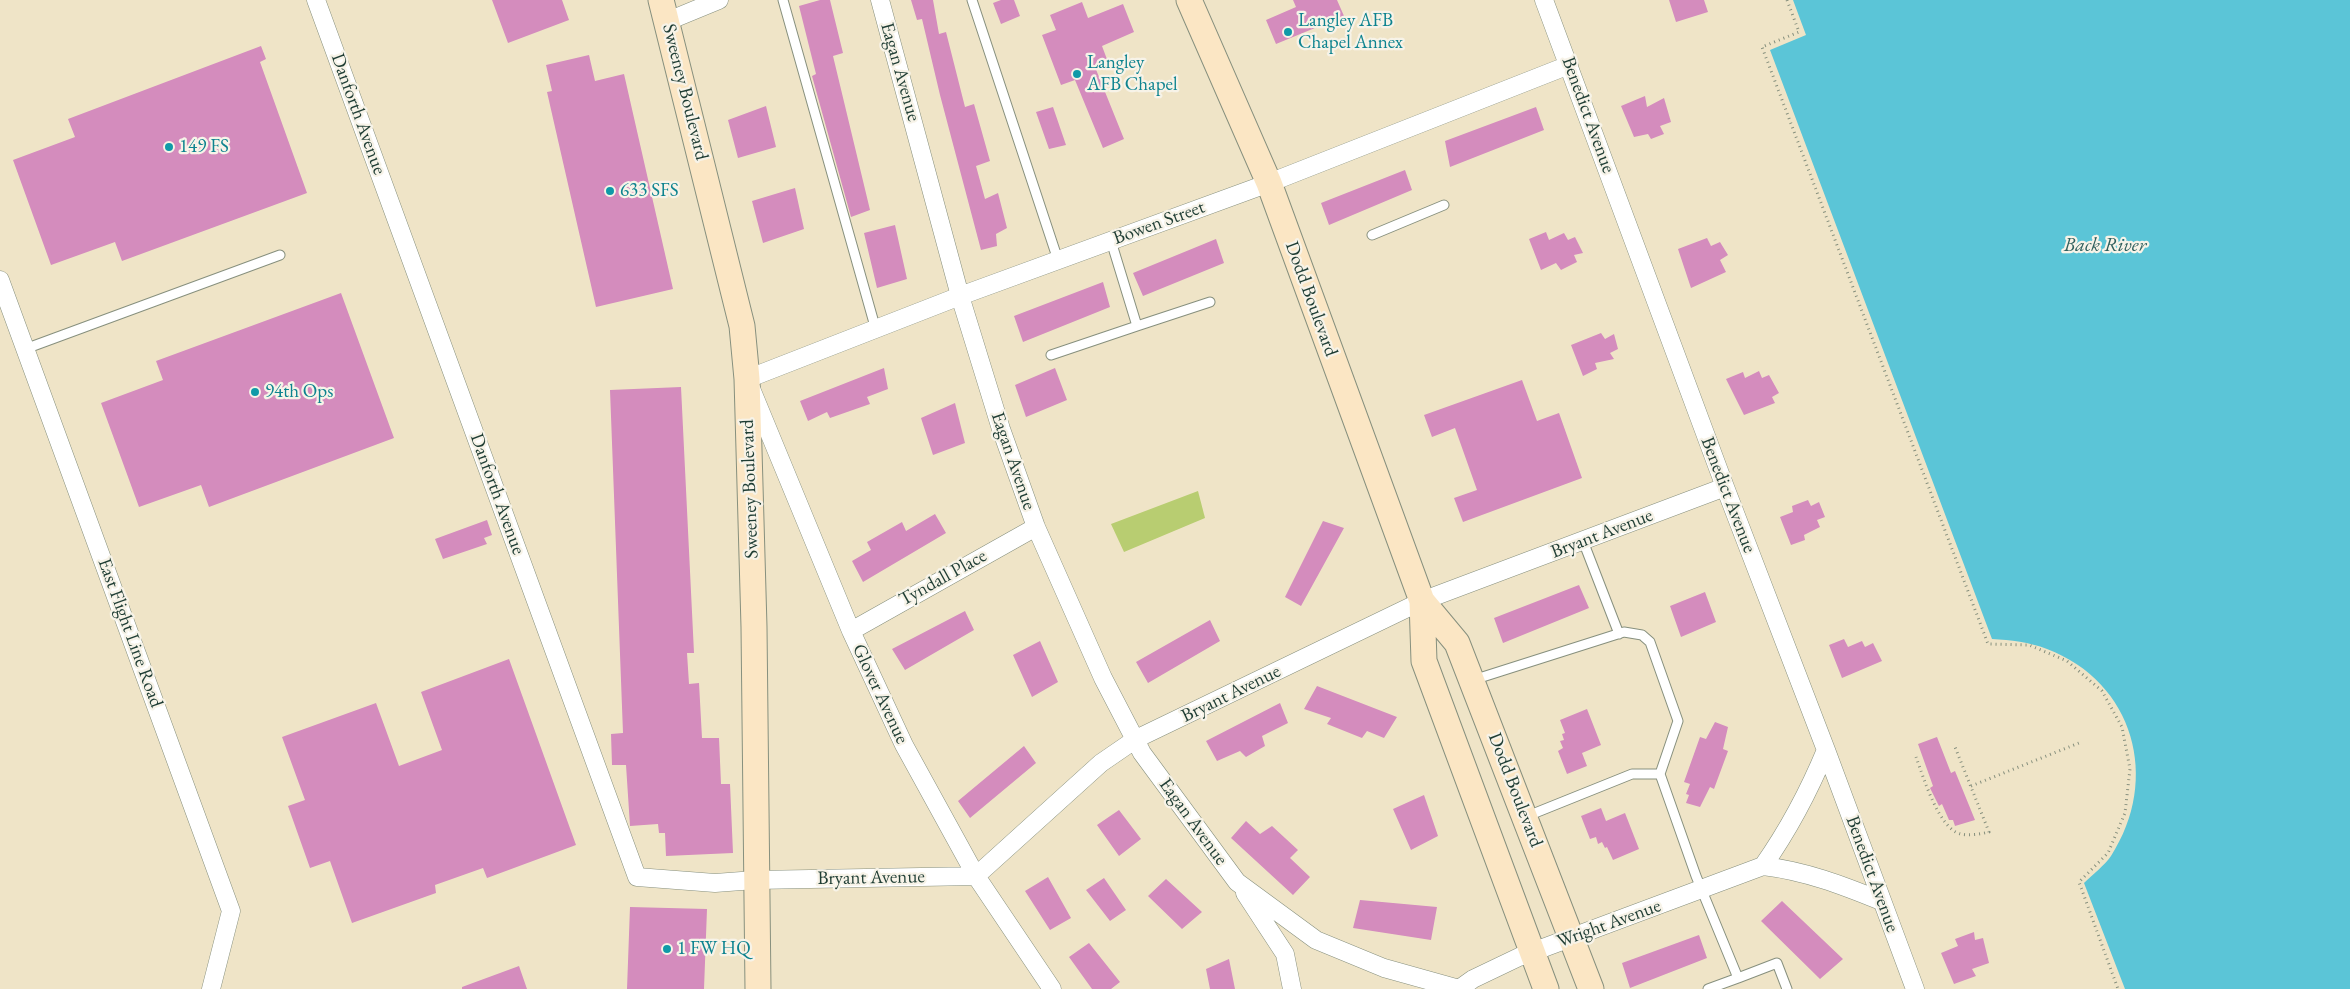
<!DOCTYPE html>
<html>
<head>
<meta charset="utf-8">
<style>
	body { margin:0 }
	canvas { display:block; background:#efe4c7 }
</style>
</head>
<body>
<canvas width="2350" height="989"></canvas>
<script>
const c = document.querySelector('canvas').getContext('2d');
c.lineJoin = 'round';
function paint(path, color) { c.fillStyle = color; c.fill(path, 'evenodd'); }
function strokePath(path, color, width, dash) { c.strokeStyle = color; c.lineWidth = width; c.lineCap = dash ? 'butt' : 'round'; c.setLineDash(dash || []); c.stroke(path); }
function label(font, color, halo, rows, align = 'center') {
  c.font = font + ' "EB Garamond",serif'; c.lineWidth = 4.5; c.setLineDash([]); c.textBaseline = 'middle'; c.strokeStyle = halo; c.fillStyle = color; for (const [text, x, y, turn = 0] of rows) {
    c.save(); c.translate(x, y); c.rotate((+turn || 0) * Math.PI / 180); c.textAlign = isNaN(turn) ? turn : align; if (halo) c.strokeText(text, 0, 0); c.fillText(text, 0, 0); c.restore();
  }
}
paint(new Path2D(`
	M1198,491L1205,518L1124,552L1111,524Z`), '#b8cd71');
paint(new Path2D(`
	M1793,0H2350V989H2125L2084,883C2093,874 2104,866 2111,856C2161,779 2134,682 2047,649C2029,642 2011,640 1992,639L1770,50L1806,35Z`), '#5bc5d7');
paint(new Path2D(`
	M492,0H562L569,20L508,43Z
	M820,0H830L843,53L833,56L870,210L851,217L812,76L816,74L799,6Z
	M911,0H933L939,34L946,32L965,107L974,104L990,161L976,166L985,199L998,193L1007,228L996,234L997,246L981,250L940,95L922,19L917,20Z
	M1001,0H1014L1020,16L1001,24L993,3Z
	M1293,0H1337L1344,16L1276,44L1266,20L1296,7Z
	M1669,0H1704L1708,12L1676,22Z
	M1082,2L1088,18L1123,4L1134,32L1102,46L1108,62L1095,67L1124,139L1103,148L1075,80L1061,85L1042,35L1056,30L1050,15Z
	M261,46L266,59L260,62L307,193L122,261L115,242L51,265L13,160L75,137L68,119Z
	M589,55L595,81L624,74L673,289L596,307L547,92L552,91L546,65Z
	M1645,96L1647,107L1664,98L1671,122L1660,126L1664,134L1651,139L1648,134L1634,137L1621,106Z
	M766,106L776,147L738,158L728,120Z
	M1053,107L1066,145L1049,149L1036,112Z
	M1536,107L1544,130L1450,167L1445,141Z
	M1405,170L1412,190L1329,225L1321,203Z
	M795,188L804,229L763,243L752,201Z
	M895,225L907,279L877,288L864,233Z
	M1546,232L1549,240L1564,233L1568,240L1575,237L1583,253L1574,255L1577,262L1561,270L1556,263L1541,270L1529,239Z
	M1707,238L1711,246L1720,242L1728,255L1720,260L1726,272L1691,288L1678,249Z
	M1216,239L1224,263L1143,296L1133,273Z
	M1103,282L1110,307L1023,342L1014,316Z
	M341,293L394,438L209,507L201,485L139,507L101,403L163,380L156,361Z
	M1601,333L1605,339L1614,334L1618,349L1610,353L1614,359L1595,363L1597,369L1583,376L1571,345Z
	M884,368L888,389L867,397L870,404L830,418L827,412L808,421L800,401Z
	M1055,368L1067,400L1026,417L1015,385Z
	M1759,371L1762,378L1769,375L1779,393L1772,397L1775,403L1744,415L1726,379L1743,372L1745,378Z
	M1522,380L1537,421L1559,413L1582,478L1463,522L1454,498L1477,490L1455,428L1432,437L1424,415Z
	M681,387L694,653H687L689,684L699,683L702,738H719L721,784H730L733,853L666,856L665,833H659L658,824L630,826L626,765H612L611,734L623,733L610,390Z
	M955,403L965,443L933,455L921,418Z
	M1808,500L1811,506L1819,502L1825,517L1817,520L1820,527L1804,535L1805,540L1791,545L1780,517L1793,512L1792,506Z
	M935,514L946,533L863,582L852,561L871,550L867,542L902,522L906,531Z
	M487,520L492,535L484,538L487,544L443,559L435,539Z
	M1323,521L1344,528L1301,606L1285,597Z
	M1579,585L1589,608L1503,643L1494,618Z
	M1705,592L1716,622L1681,637L1670,606Z
	M965,611L974,630L905,670L892,649Z
	M1210,620L1220,641L1148,683L1136,662Z
	M1844,639L1848,647L1862,641L1865,647L1873,643L1882,661L1842,678L1829,645Z
	M1040,641L1058,682L1032,697L1013,655Z
	M509,659L576,845L487,878L483,868L435,885L436,893L352,923L330,861L310,868L288,806L305,800L282,737L376,703L399,766L442,750L421,692Z
	M1317,686L1397,717L1384,738L1367,731L1362,738L1327,724L1331,718L1304,709Z
	M1280,703L1288,723L1262,736L1265,746L1246,757L1240,751L1217,761L1206,741Z
	M1587,709L1601,745L1582,753L1587,766L1567,774L1558,751L1563,748L1560,741L1564,740L1562,734L1565,733L1560,720Z
	M1715,722L1728,727L1723,749L1728,751L1714,789L1710,787L1700,807L1686,803L1689,795L1686,794L1690,784L1684,782L1700,737L1706,739Z
	M1937,737L1951,773L1955,771L1975,820L1955,826L1953,820H1949L1942,804L1939,806L1930,788L1933,786L1918,744Z
	M1024,746L1036,763L970,818L958,801Z
	M1424,795L1438,836L1411,850L1393,809Z
	M1601,808L1606,821L1625,813L1639,849L1613,860L1607,847L1605,848L1602,842L1598,844L1596,837L1590,839L1581,816Z
	M1119,810L1141,839L1119,856L1097,825Z
	M1246,821L1260,834L1272,826L1298,850L1290,858L1310,877L1293,895L1231,838Z
	M1048,877L1071,918L1050,930L1025,891Z
	M1104,878L1126,910L1110,921L1086,890Z
	M1166,879L1202,912L1182,929L1148,896Z
	M1360,900L1437,907L1431,940L1353,928Z
	M1782,901L1843,959L1820,979L1761,921Z
	M630,907L707,909L704,989H627Z
	M1974,932L1975,940L1983,938L1989,963L1972,969L1976,976L1954,984L1941,953L1958,946L1955,939Z
	M1699,935L1707,958L1630,988L1622,963Z
	M1089,943L1120,982L1111,989H1092L1069,957Z
	M1229,959L1235,989H1210L1206,969Z
	M519,966L527,989H462V987Z`), '#d48cbd');
const lane = new Path2D(`
	M783,0L876,330
	M972,0L1058,260
	M1372,235L1444,205
	M1111,241L1137,326L1210,302
	M25,349L280,255
	M1051,355L1137,326
	M1583,541L1619,634
	M1473,680L1624,632L1642,635L1650,642L1678,721L1660,774
	M1525,817L1632,774H1660L1696,876L1738,978L1708,989
	M1738,978L1777,963L1787,989`);
const street = new Path2D(`
	M316,0L637,877L715,883L755,880L976,876L1101,763L1136,739L1422,601L1725,487
	M880,0L960,296L1001,429L1036,527L1103,678L1142,753L1237,882L1316,940L1384,968L1459,989
	M1544,0L1725,487L1826,750L1915,989
	M668,21L719,0
	M0,280L231,911L211,989
	M851,631L1036,527
	M1763,866C1789,829 1809,791 1826,750
	M1245,893L1285,954L1292,989
	M1052,989L976,876L904,745L851,631L747,379L960,296L1269,183L1569,65
	M1459,989L1473,979L1519,957L1763,866C1805,871 1842,885 1881,901`);
const secondary = new Path2D(`
	M661,0L742,326L747,379L754,627L758,989
	M1189,0L1269,183L1422,601L1424,661L1546,989
	M1422,601L1457,643L1591,989`);
strokePath(lane, '#87907e', 11);
strokePath(street, '#87907e', 19);
strokePath(secondary, '#87907e', 27);
strokePath(new Path2D(`
	M1787,0L1799,32L1762,47L1988,644L2029,645L2067,661L2102,691L2122,727L2130,769L2125,813L2108,853L2079,882L2118,989
	M1916,757C1923,776 1939,830 1961,834C1969,836 1981,834 1989,832L1955,747
	M1971,786L2079,743`), '#87907e', 3, [1, 4]);
strokePath(lane, '#fff', 9);
strokePath(street, '#fff', 18);
strokePath(secondary, '#fbe6c4', 25);
for (const [x, y, r, color] of [
	[1288,32,5,"#0f9aa8"],
	[1077,74,5,"#0f9aa8"],
	[169,147,5,"#0f9aa8"],
	[610,191,5,"#0f9aa8"],
	[255,392,5,"#0f9aa8"],
	[667,949,5,"#0f9aa8"]
]) { const dot = new Path2D(); dot.arc(x, y, r, 0, 2 * Math.PI); c.fillStyle = color; c.fill(dot); strokePath(dot, '#f7f3e8', 2); }
label('19px', '#0d838f', '#f7f3e8', [
	["Langley AFB",1298,21],
	["Chapel Annex",1298,43],
	["Langley",1087,63],
	["AFB Chapel",1087,85],
	["149 FS",179,147],
	["633 SFS",620,191],
	["94th Ops",265,392],
	["1 FW HQ",677,949]
], 'left');
label('19px', '#1f3d34', '#f7f3e8', [
	["Eagan Avenue",900,72,74],
	["Sweeney Boulevard",685,92,76],
	["Danforth Avenue",358,114,70],
	["Benedict Avenue",1588,115,70],
	["Bowen Street",1159,223,-20],
	["Dodd Boulevard",1311,299,70],
	["Eagan Avenue",1013,461,71],
	["Sweeney Boulevard",750,489,-92],
	["Danforth Avenue",497,494,70],
	["Benedict Avenue",1728,495,69],
	["Bryant Avenue",1602,534,-21],
	["Tyndall Place",943,578,-29],
	["East Flight Line Road",130,633,70],
	["Glover Avenue",880,694,65],
	["Bryant Avenue",1231,694,-26],
	["Dodd Boulevard",1515,790,69],
	["Eagan Avenue",1193,822,54],
	["Benedict Avenue",1872,874,70],
	["Bryant Avenue",871,878,-1],
	["Wright Avenue",1609,924,-20]
]);
label('italic 20px', '#2e5f5d', '#f7f3e8', [
	["Back River",2105,246]
]);
</script>
</body>
</html>
